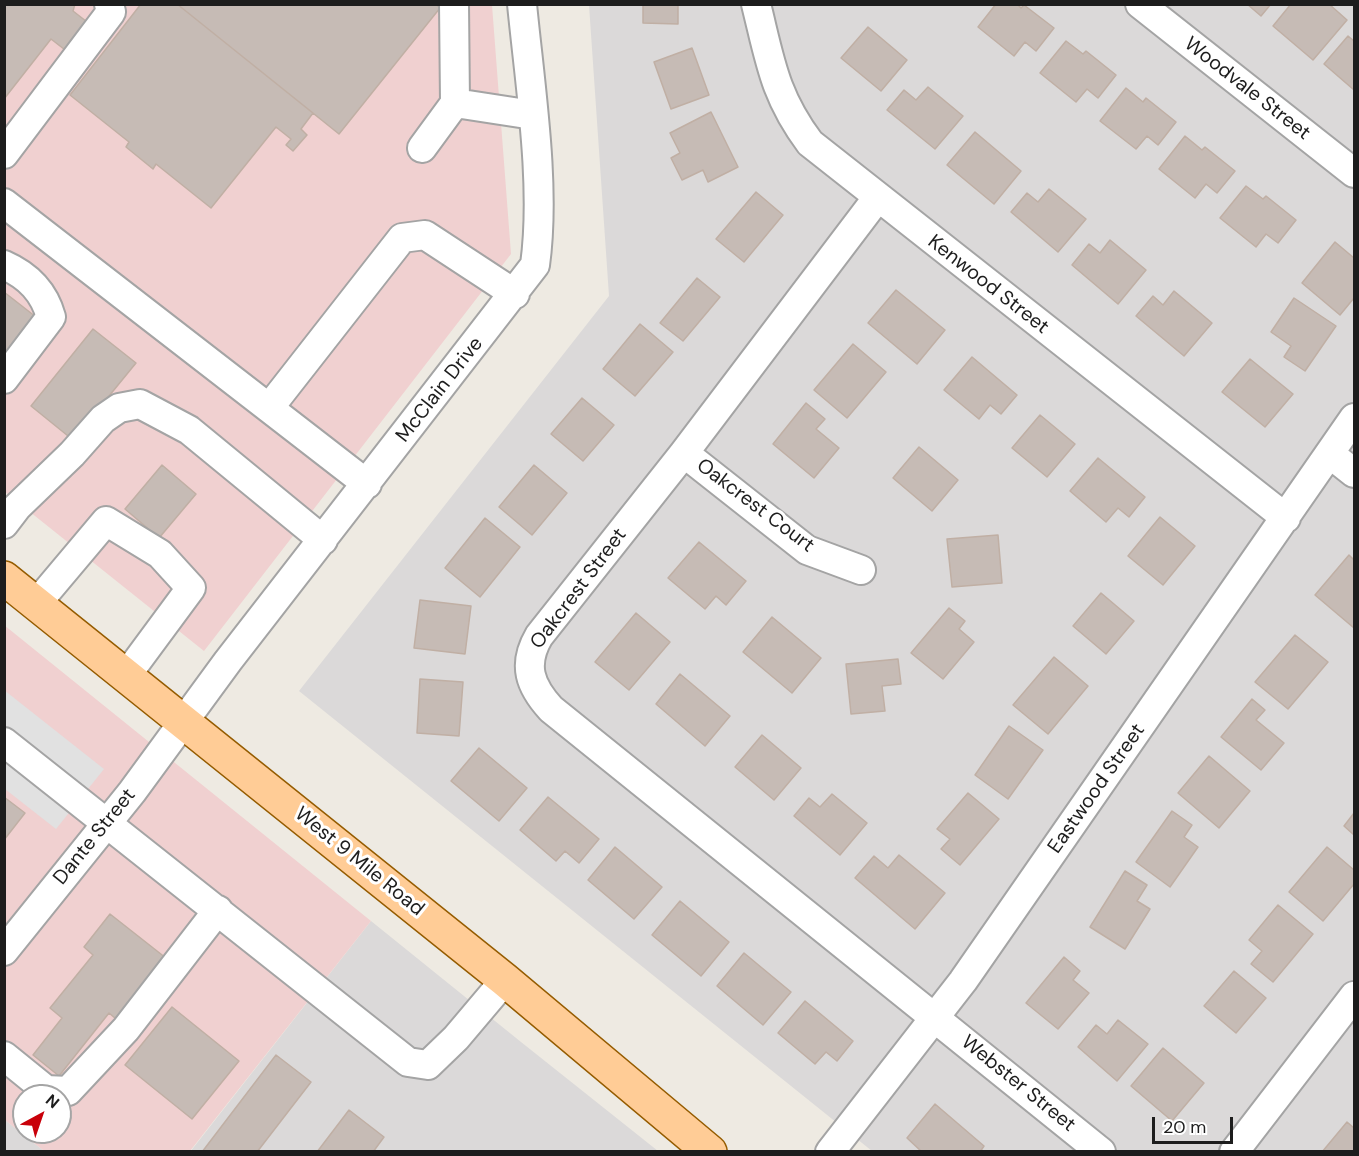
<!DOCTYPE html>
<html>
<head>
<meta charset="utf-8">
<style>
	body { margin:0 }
	#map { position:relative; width:1359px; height:1156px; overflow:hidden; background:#eeeae2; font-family:"DM Sans",sans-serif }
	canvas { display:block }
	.frame { position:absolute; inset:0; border:6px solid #1d1d1d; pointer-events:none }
	.north { position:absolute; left:12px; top:1084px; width:60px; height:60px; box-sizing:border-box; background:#fff; border:2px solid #a5a5a5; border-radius:50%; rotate:40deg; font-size:16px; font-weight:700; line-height:24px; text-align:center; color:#1d1d1d }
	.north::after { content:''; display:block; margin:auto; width:21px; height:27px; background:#c9000a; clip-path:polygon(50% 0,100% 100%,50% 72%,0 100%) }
	.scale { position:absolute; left:1152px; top:1117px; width:81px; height:27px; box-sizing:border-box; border:3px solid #1d1d1d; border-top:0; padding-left:8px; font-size:18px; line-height:21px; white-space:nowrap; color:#1d1d1d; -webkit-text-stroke:4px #fff; paint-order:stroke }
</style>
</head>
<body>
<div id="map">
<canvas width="1359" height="1156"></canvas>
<div class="frame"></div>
<div class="north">N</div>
<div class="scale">20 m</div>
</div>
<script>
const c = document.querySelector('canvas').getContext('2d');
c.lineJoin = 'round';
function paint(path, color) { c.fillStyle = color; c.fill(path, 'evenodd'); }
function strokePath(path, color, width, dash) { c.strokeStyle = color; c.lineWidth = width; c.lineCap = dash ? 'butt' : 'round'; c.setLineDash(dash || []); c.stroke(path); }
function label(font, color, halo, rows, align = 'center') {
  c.font = font + ' "DM Sans",sans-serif'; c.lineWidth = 6; c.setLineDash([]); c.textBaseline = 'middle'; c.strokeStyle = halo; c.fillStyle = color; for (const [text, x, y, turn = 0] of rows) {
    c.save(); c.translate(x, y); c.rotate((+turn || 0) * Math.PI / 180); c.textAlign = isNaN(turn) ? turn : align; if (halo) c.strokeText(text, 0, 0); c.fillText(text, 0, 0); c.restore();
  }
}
paint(new Path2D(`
	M589,5H1354V1151H872L299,691L609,296Z
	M371,921L521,1042L658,1151L190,1152Z
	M5,1120L44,1151H5Z`), '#dbd9d9');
paint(new Path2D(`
	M4,5H492L511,254L204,651L5,492Z
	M4,625L371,921L190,1151H44L5,1120ZM24,1096H60V1132H24Z`), '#f0d0d0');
paint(new Path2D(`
	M4,690L104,769L56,829L5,789Z`), '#e1e1e1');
const building = new Path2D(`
	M4,4H75L73,11L91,25L69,53L51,39L4,99Z
	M141,4H177L313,113L301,129L307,135L293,151L286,145L291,139L276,127L211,208L156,164L153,169L126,147L129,142L70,95Z
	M177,4H436L440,8L339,134Z
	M643,4H678V24L643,23Z
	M996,4H1017L1021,8L1024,5L1054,28L1036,51L1025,42L1014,56L978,27Z
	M1247,4H1271L1261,16Z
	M1291,4H1329L1347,20L1313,60L1273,26Z
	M868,27L907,60L881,91L841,58Z
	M1348,36L1354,41V90L1324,64Z
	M1066,41L1083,54L1086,51L1116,75L1098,98L1087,89L1076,102L1040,73Z
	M692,48L709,95L671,109L654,62Z
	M928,87L963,116L935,149L887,110L904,90L916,100Z
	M1126,88L1143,102L1146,98L1176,122L1158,145L1147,136L1136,149L1100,121Z
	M711,112L738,167L708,182L703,170L682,180L671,158L680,153L670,133Z
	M975,132L1021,171L994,204L947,165Z
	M1185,136L1202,150L1205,147L1235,171L1217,193L1206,184L1195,198L1159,169Z
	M1246,186L1263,199L1266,196L1296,220L1278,243L1266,234L1256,247L1220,218Z
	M1049,189L1086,219L1058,252L1011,212L1027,193L1038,202Z
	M756,192L783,215L744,262L716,239Z
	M1110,240L1146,270L1118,304L1072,265L1089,244L1100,253Z
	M1335,242L1354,258V298L1340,315L1302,283Z
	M697,278L720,297L683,341L660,323Z
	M896,290L945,330L917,364L868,323Z
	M1174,291L1212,323L1184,356L1136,316L1153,296L1163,305Z
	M4,292L36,317L4,356Z
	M1294,298L1336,326L1305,371L1284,357L1291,346L1271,332Z
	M640,324L673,352L635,396L603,369Z
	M93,329L136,363L73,440L31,406Z
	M853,344L886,372L847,418L814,390Z
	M972,357L1017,395L1001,414L990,405L979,419L944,390Z
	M1250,359L1293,394L1265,427L1222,392Z
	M582,398L614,425L583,461L551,434Z
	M806,403L825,419L816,429L839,448L814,478L773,444Z
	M1040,415L1075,444L1047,477L1012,448Z
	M919,447L958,480L932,511L893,478Z
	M1098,458L1145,497L1129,517L1118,508L1106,522L1070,491Z
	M162,465L196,494L159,538L125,509Z
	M534,465L567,493L532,535L499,507Z
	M1160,517L1195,546L1163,585L1128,556Z
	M485,518L520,547L480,597L445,568Z
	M998,535L1002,583L952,587L947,539Z
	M699,542L746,581L726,605L716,596L705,609L668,578Z
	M1349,555L1354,560V628L1315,595Z
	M1101,593L1134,621L1106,654L1073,626Z
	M420,600L471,606L465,654L414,648Z
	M949,608L965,621L959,629L974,642L943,679L911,653Z
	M636,613L670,642L629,690L595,662Z
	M772,617L821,658L792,693L743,652Z
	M1295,635L1328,662L1288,709L1255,682Z
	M1054,657L1088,686L1048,734L1013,705Z
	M898,659L901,684L882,686L885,711L851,714L846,664Z
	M680,674L730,716L705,746L656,704Z
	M420,679L463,682L459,736L417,733Z
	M1252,699L1265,710L1256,720L1284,743L1261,770L1221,737Z
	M1009,726L1043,750L1008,799L975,775Z
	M762,735L801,768L774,800L735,767Z
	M479,748L527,788L499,821L451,781Z
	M1209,756L1250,791L1219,828L1178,793Z
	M968,793L999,819L960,865L941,849L950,839L937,829Z
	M832,794L867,823L840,855L794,816L809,798L820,807Z
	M4,797L25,813L4,840Z
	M548,797L599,839L579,863L565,851L556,861L520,830Z
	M1172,811L1192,825L1184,837L1198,847L1170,887L1136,862Z
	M1354,813V835L1344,826Z
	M615,847L662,887L634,919L588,880Z
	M1327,847L1354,870V884L1323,921L1289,892Z
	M899,855L945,893L915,929L855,878L874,856L888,868Z
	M1125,871L1147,885L1137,901L1150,909L1125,949L1090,927Z
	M680,901L729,942L701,976L652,935Z
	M1278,905L1313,934L1273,982L1251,964L1262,951L1249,940Z
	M110,914L171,962L122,1024L109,1013L59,1076L33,1055L62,1018L50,1008L93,955L84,947Z
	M744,953L791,992L763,1025L717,986Z
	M1064,957L1080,971L1073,980L1089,993L1058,1029L1026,1003Z
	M1234,971L1266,998L1236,1033L1204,1006Z
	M805,1001L853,1041L837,1061L826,1052L815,1064L778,1033Z
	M172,1007L239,1061L192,1119L125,1065Z
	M1118,1020L1148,1044L1117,1081L1078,1047L1096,1025L1107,1034Z
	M1163,1048L1204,1083L1172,1121L1131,1086Z
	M276,1055L311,1082L257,1152H202Z
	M935,1104L984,1146L980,1152H922L907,1138Z
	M349,1110L384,1137L373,1152H317Z
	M1347,1122L1354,1128V1152H1322Z`);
paint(building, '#c6bbb5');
strokePath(building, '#c0afa4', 1.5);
const minor = new Path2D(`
	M756,4C770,60 774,95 810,143L1286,518
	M1140,4L1354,173
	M455,103L533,115
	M422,148L455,103L454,4
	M4,154L111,12L109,4
	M878,197L684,453L539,636C522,665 530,686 551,709L1101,1152
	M4,203L367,484
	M4,265C29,276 44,292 51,317L4,379
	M269,408L402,238L425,235L515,294
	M684,453L807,550L861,570
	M1330,454L1354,473
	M4,524L17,507L72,454L103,419L119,408L140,404L189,430L323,540
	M37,603L106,521L160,554L191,588L126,676
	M4,742L408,1062L428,1065L456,1038L505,980
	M4,951L132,792L228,661L535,265C546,186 530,86 522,4
	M4,1056L46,1090L68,1091L126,1029L218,910
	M830,1152L963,981L1354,418
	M1234,1152L1354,996`);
const major = new Path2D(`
	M4,578L505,980L710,1152`);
strokePath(minor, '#a4a4a4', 32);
strokePath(major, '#955c00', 36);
strokePath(minor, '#fff', 28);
strokePath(major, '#ffcc96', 33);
label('20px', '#1d1d1d', '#fff', [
	["Woodvale Street",1247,89,38],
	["Kenwood Street",988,285,38],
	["McClain Drive",440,390,-52],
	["Oakcrest Court",755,506,37],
	["Oakcrest Street",579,589,-53],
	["Eastwood Street",1097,789,-55],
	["Dante Street",95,837,-51],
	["West 9 Mile Road",359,862,39],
	["Webster Street",1018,1084,39]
]);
</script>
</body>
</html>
